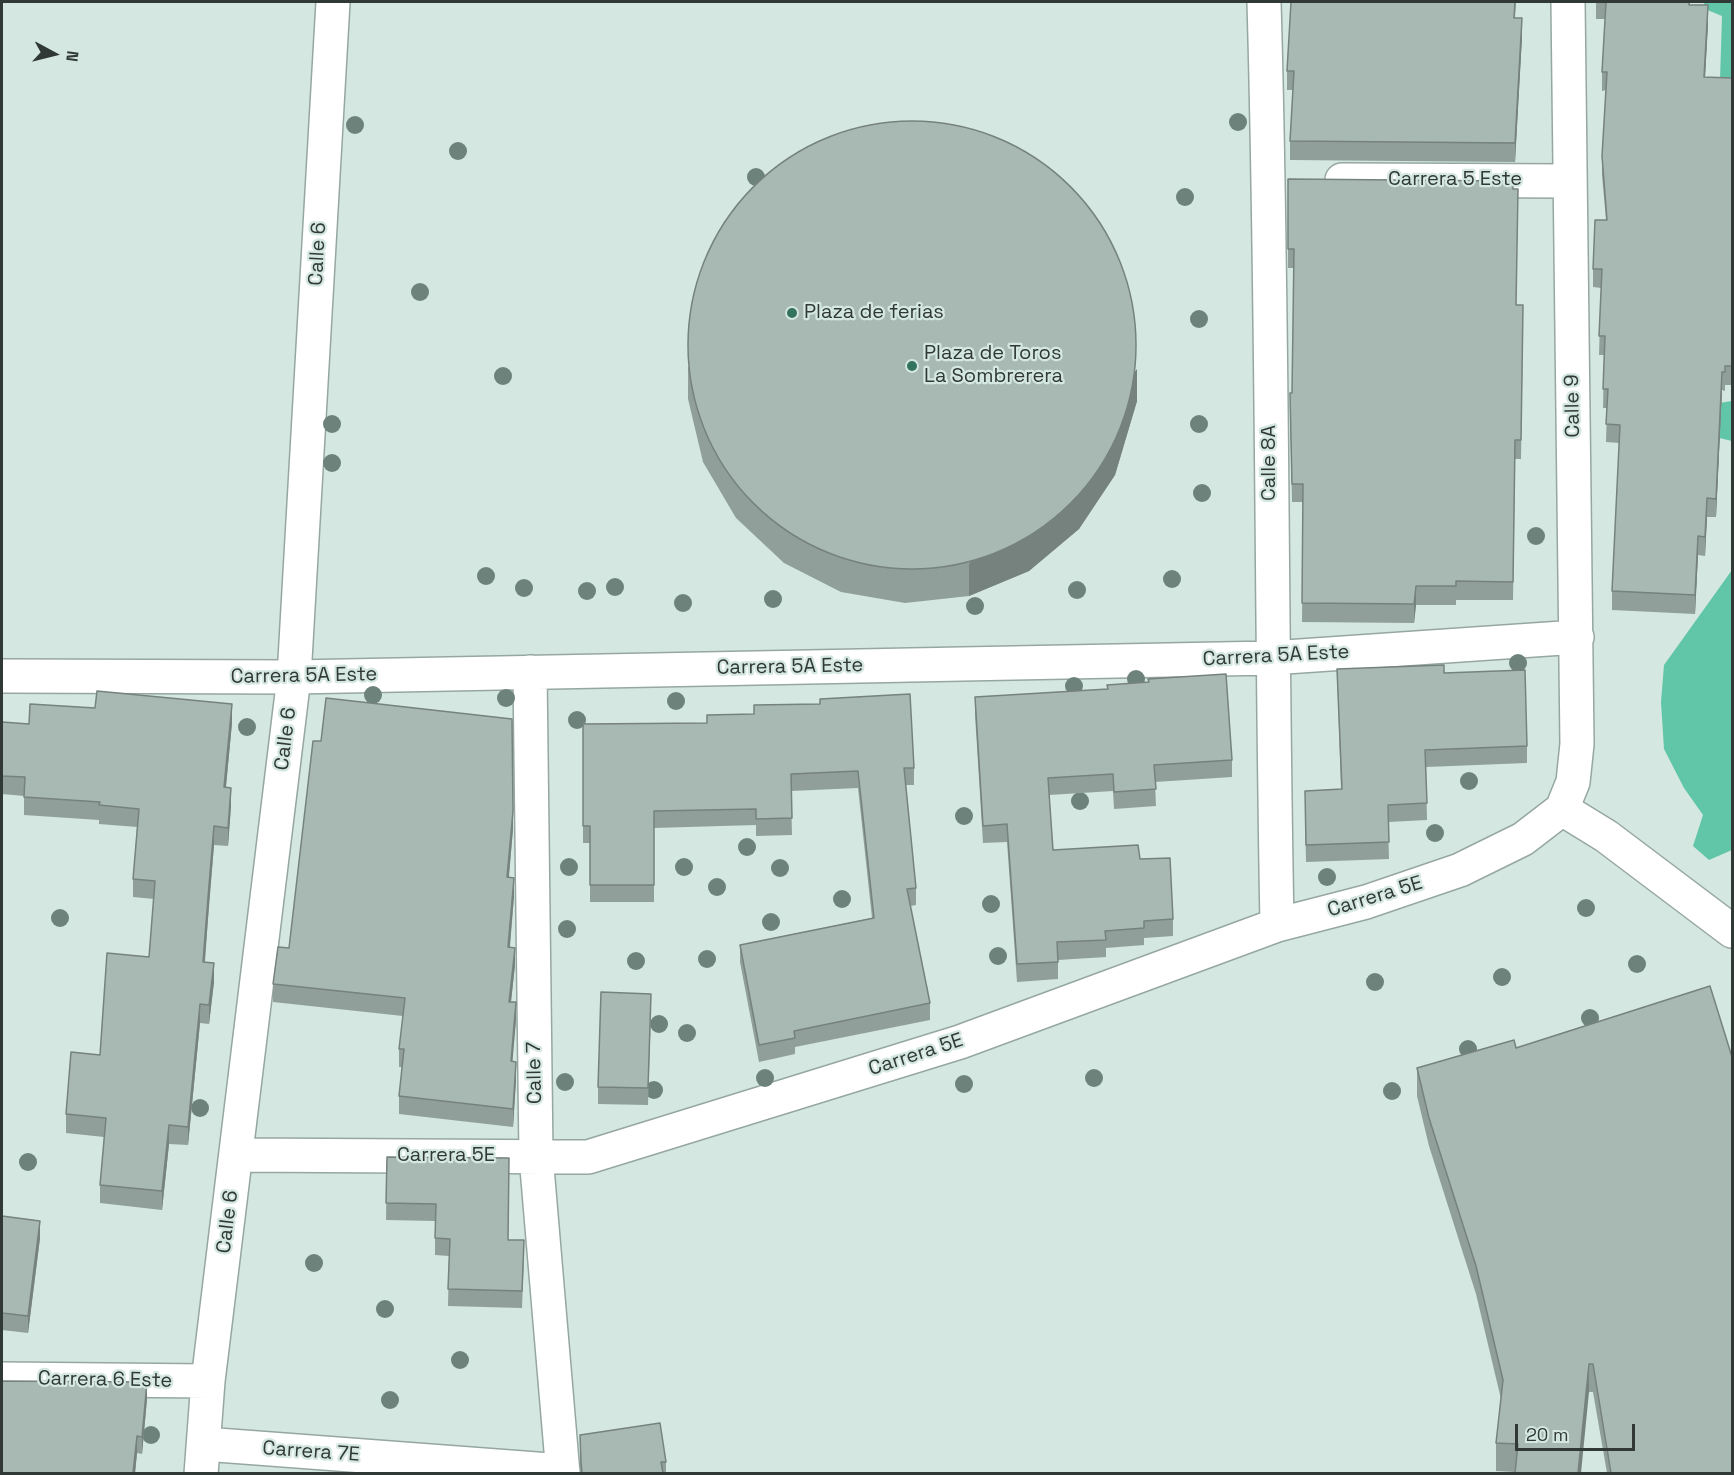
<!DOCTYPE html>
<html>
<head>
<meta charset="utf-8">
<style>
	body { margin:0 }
	#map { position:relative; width:1734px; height:1475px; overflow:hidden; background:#d4e7e0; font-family:"Space Grotesk",sans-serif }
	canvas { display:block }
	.frame { position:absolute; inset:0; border:3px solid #313936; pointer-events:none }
	.north { position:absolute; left:24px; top:24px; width:60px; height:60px; -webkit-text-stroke:4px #d4e7e0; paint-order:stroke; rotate:97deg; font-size:16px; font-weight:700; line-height:24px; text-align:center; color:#313936 }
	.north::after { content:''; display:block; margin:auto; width:21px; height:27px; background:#313936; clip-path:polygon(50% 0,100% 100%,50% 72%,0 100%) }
	.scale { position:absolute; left:1515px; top:1424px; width:120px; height:27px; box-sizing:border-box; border:3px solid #313936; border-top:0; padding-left:8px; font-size:18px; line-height:21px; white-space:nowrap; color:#313936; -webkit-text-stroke:4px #d4e7e0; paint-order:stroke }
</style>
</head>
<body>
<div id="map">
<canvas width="1734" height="1475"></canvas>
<div class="frame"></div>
<div class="north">N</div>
<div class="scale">20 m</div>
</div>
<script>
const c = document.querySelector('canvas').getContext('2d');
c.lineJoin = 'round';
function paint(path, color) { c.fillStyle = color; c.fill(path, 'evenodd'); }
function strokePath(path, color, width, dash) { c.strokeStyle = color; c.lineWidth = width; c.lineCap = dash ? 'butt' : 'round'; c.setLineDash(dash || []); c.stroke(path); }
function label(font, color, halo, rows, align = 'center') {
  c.font = font + ' "Space Grotesk",sans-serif'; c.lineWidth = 4.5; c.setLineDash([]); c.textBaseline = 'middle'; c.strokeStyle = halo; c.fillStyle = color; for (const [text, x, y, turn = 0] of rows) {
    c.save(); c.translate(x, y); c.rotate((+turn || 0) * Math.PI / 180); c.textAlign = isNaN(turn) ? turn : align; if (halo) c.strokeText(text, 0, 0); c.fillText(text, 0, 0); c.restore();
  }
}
paint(new Path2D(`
	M1704,2H1732V82L1720,80L1722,16L1705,9Z
	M1732,401V441L1711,436L1706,405Z
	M1732,570V850L1709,860L1693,846L1703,815L1684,788L1664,749L1661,702L1664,665Z`), '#61c6a7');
const minor = new Path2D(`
	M1264,2C1273,309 1271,617 1277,925
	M1342,180L1569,181
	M530,672L536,1156L563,1474
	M2,676L294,677L1271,658L1577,637
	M1562,809L1573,782L1577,744L1568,2
	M1562,809L1606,836L1732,931
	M237,1155L588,1157L960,1042L1277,925L1366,902L1460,870L1523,839L1562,809
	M2,1379L208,1381
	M204,1444L563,1471
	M201,1474L208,1381L294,677L333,2`);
strokePath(minor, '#96a7a1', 36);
strokePath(minor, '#fff', 33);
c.fillStyle = '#6d827b';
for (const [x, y] of [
	[1238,122],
	[355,125],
	[458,151],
	[756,177],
	[1185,197],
	[420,292],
	[1199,319],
	[503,376],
	[332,424],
	[1199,424],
	[332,463],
	[1202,493],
	[1536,536],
	[486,576],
	[1172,579],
	[615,587],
	[524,588],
	[1077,590],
	[587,591],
	[773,599],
	[683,603],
	[975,606],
	[1518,663],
	[1136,679],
	[1074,686],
	[373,695],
	[506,698],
	[676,701],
	[577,720],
	[247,727],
	[1469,781],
	[1080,801],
	[964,816],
	[1435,833],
	[747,847],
	[569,867],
	[684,867],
	[780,868],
	[1327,877],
	[717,887],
	[842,899],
	[991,904],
	[1586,908],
	[60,918],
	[771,922],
	[567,929],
	[998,956],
	[707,959],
	[636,961],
	[1637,964],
	[1502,977],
	[1375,982],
	[1590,1018],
	[659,1024],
	[687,1033],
	[1468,1049],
	[765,1078],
	[1094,1078],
	[565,1082],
	[964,1084],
	[654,1090],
	[1392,1091],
	[200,1108],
	[28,1162],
	[314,1263],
	[385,1309],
	[460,1360],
	[390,1400],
	[151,1435]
]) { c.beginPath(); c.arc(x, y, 9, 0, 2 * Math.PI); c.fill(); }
paint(new Path2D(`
	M1291,2H1516L1515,18L1522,37L1515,162L1290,160V141L1293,90H1287V71Z
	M1596,2H1690V5L1708,24L1705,77L1732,78V385H1725V391L1722,390L1716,517H1707L1705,556L1698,555L1695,614L1612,610V591L1620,443L1606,442L1607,408H1603L1604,355H1599L1601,288L1593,287V269L1606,220L1602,175V156L1606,90L1602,91V72L1605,19H1596Z
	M1288,179L1513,189L1516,305L1523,324L1521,459H1515L1513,600H1456V605H1416L1414,623L1302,622L1303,502H1292L1290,412L1292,393L1294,268H1288Z
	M688,367L1137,401L1115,475L1079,529L1029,571L969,596L905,603L841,592L784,563L736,518L703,462L688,399Z
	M1337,669L1444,673L1527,746V763L1426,767L1427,820L1388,822L1389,859L1306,862L1305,808L1341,789Z
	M975,697L1232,760V777L1155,782L1156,806L1114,809L1113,791L1049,795L1053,850L1140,859L1173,919V936L1144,938V945L1106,948V957L1058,960V979L1017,982L1007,842L983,843L975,715Z
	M2,722L29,724L232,723L226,787L231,806L228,846L214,845L209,903L205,962L214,982L209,1024L200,1023L188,1145L169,1144L162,1210L100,1203V1185L104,1137L66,1133V1114L100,1055L149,957L154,899L133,897V879L137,827L99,824V820L24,815V796L2,794Z
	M583,724L914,768V785H906L916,888V905L910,906L930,1003V1020L795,1047V1054L759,1062L740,962V945L872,918L858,788L791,791L792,835L756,836V825L654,828V902H590V843H583Z
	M513,829L509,877L514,896L510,947L515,965L511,1002L516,1020L512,1061L516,1080L513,1127L399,1114V1096L402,1067H399V1049L403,1016L273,1002V984L289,948Z
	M651,1011L648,1105L598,1104V1087Z
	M1516,1048L1732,1473H1607L1593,1392H1589L1515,1472L1496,1471V1443L1501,1399L1476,1294L1429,1146L1417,1096V1068Z
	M387,1157L508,1240L524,1257L522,1308L448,1306L449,1256L435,1255V1221L386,1220Z
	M2,1216L40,1238L28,1333L2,1330Z
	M147,1399L142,1454L137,1453L135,1473H2Z
	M580,1435L666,1462V1473H580Z`), '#909f9a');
paint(new Path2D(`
	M1708,5V24L1704,96V77Z
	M1522,18V37L1515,162V143Z
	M1137,369V401L1115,475L1079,529L1029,571L969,596V564Z
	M1722,372V390L1716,517V499Z
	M1707,498V517L1705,556V537Z
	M1698,536V555L1695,614V595Z
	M1416,586V605L1414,623V604Z
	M232,704V723L224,806V787Z
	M231,788V806L228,846V828Z
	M513,811V829L507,895V877Z
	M214,826V845L203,981V962Z
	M514,878V896L508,965V947Z
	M515,948V965L509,1019V1002Z
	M214,963V982L209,1024V1005Z
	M516,1002V1020L511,1079V1061Z
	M200,1004V1023L188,1145V1127Z
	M516,1062V1080L513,1127V1109Z
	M169,1125V1144L162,1210V1191Z
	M40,1221V1238L28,1333V1316Z
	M1589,1364V1392L1581,1473H1578Z
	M147,1382V1399L142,1454V1437Z
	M137,1436V1453L135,1473H133Z`), '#76827d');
const building = new Path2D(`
	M1291,2H1515L1514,18H1522L1515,143L1290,141L1294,71H1287Z
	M1606,2H1689V5H1708L1704,77L1732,78V366H1725V372H1722L1716,499L1707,498L1705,537L1698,536L1695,595L1612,591L1620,425L1606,424L1608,389H1603L1605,336H1599L1602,269H1593L1595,220H1607L1602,156L1607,72H1602Z
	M688 345a224 224 0 1 1 448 0a224 224 0 1 1-448 0Z
	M1288,179L1513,181V189H1518L1516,305H1523L1521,440H1515L1513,582L1456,581V586H1416L1414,604L1302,603L1303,484H1292L1290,393H1292L1294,249H1288Z
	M1444,665V673L1525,670L1527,746L1425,750L1427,803L1388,805L1389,842L1306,845L1305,791L1342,789L1337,669Z
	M1226,674L1232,760L1154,765L1156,789L1114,792L1113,774L1048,778L1053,850L1138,845L1140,859L1170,858L1173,919L1144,921V928L1105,931L1106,940L1057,942L1058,962L1017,964L1007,824L983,826L975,697L1108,689L1107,685L1149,682L1148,679Z
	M97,691L232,704L224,787L231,788L228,828L214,826L209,885L203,962L214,963L209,1005L200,1004L188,1127L169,1125L162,1191L100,1185L106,1118L66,1114L71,1052L100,1055L107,953L149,957L155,881L133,879L139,809L99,805L100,802L24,797L25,777L2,776V722L29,724L30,704L95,708Z
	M910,694L914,768H904L916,888L907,889L930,1003L794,1031L795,1038L759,1045L740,945L874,918L858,771L791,774L792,818L756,819V809L654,811V885H590V826H583V724L707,723V715L754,714V705L820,704V699Z
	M326,698L512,719L513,811L507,877L514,878L508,947L515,948L509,1002H516L511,1061L516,1062L513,1109L399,1096L404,1049H399L405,998L273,984L278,947L289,948L313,741H321Z
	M1710,986L1732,1057V1473H1611L1593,1364H1589L1578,1473H1515L1518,1444L1496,1443L1503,1380L1476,1266L1429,1118L1417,1068L1514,1040L1516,1048Z
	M601,992L651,994L648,1088L598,1087Z
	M387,1157L509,1158L508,1240H524L522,1291L448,1289L450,1239L435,1238L436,1204L386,1203Z
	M2,1216L40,1221L28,1316L2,1313Z
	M2,1381L147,1382L142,1437L137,1436L133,1473H2Z
	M660,1423L666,1462H661L663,1473H582L581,1462L580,1435Z`);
paint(building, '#a8b9b3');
strokePath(building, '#76827d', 1.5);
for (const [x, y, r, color] of [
	[792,313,6,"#347360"],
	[912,366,6,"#347360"]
]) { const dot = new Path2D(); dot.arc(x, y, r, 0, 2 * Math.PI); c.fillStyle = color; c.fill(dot); strokePath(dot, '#d4e7e0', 2); }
label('20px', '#313936', '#d4e7e0', [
	["Carrera 5 Este",1455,180],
	["Calle 6",318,254,-87],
	["Calle 9",1573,406,-91],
	["Calle 8A",1270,463,-90],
	["Carrera 5A Este",1276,656,-3],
	["Carrera 5A Este",790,667,-1],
	["Carrera 5A Este",304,676,-1],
	["Calle 6",286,739,-83],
	["Carrera 5E",1375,897,-17],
	["Carrera 5E",916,1055,-18],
	["Calle 7",535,1073,-91],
	["Carrera 5E",446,1156],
	["Calle 6",228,1222,-83],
	["Carrera 6 Este",105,1380,1],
	["Carrera 7E",311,1452,4]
]);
label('20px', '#313936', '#d4e7e0', [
	["Plaza de ferias",804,313],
	["Plaza de Toros",924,354],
	["La Sombrerera",924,377]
], 'left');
</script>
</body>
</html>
